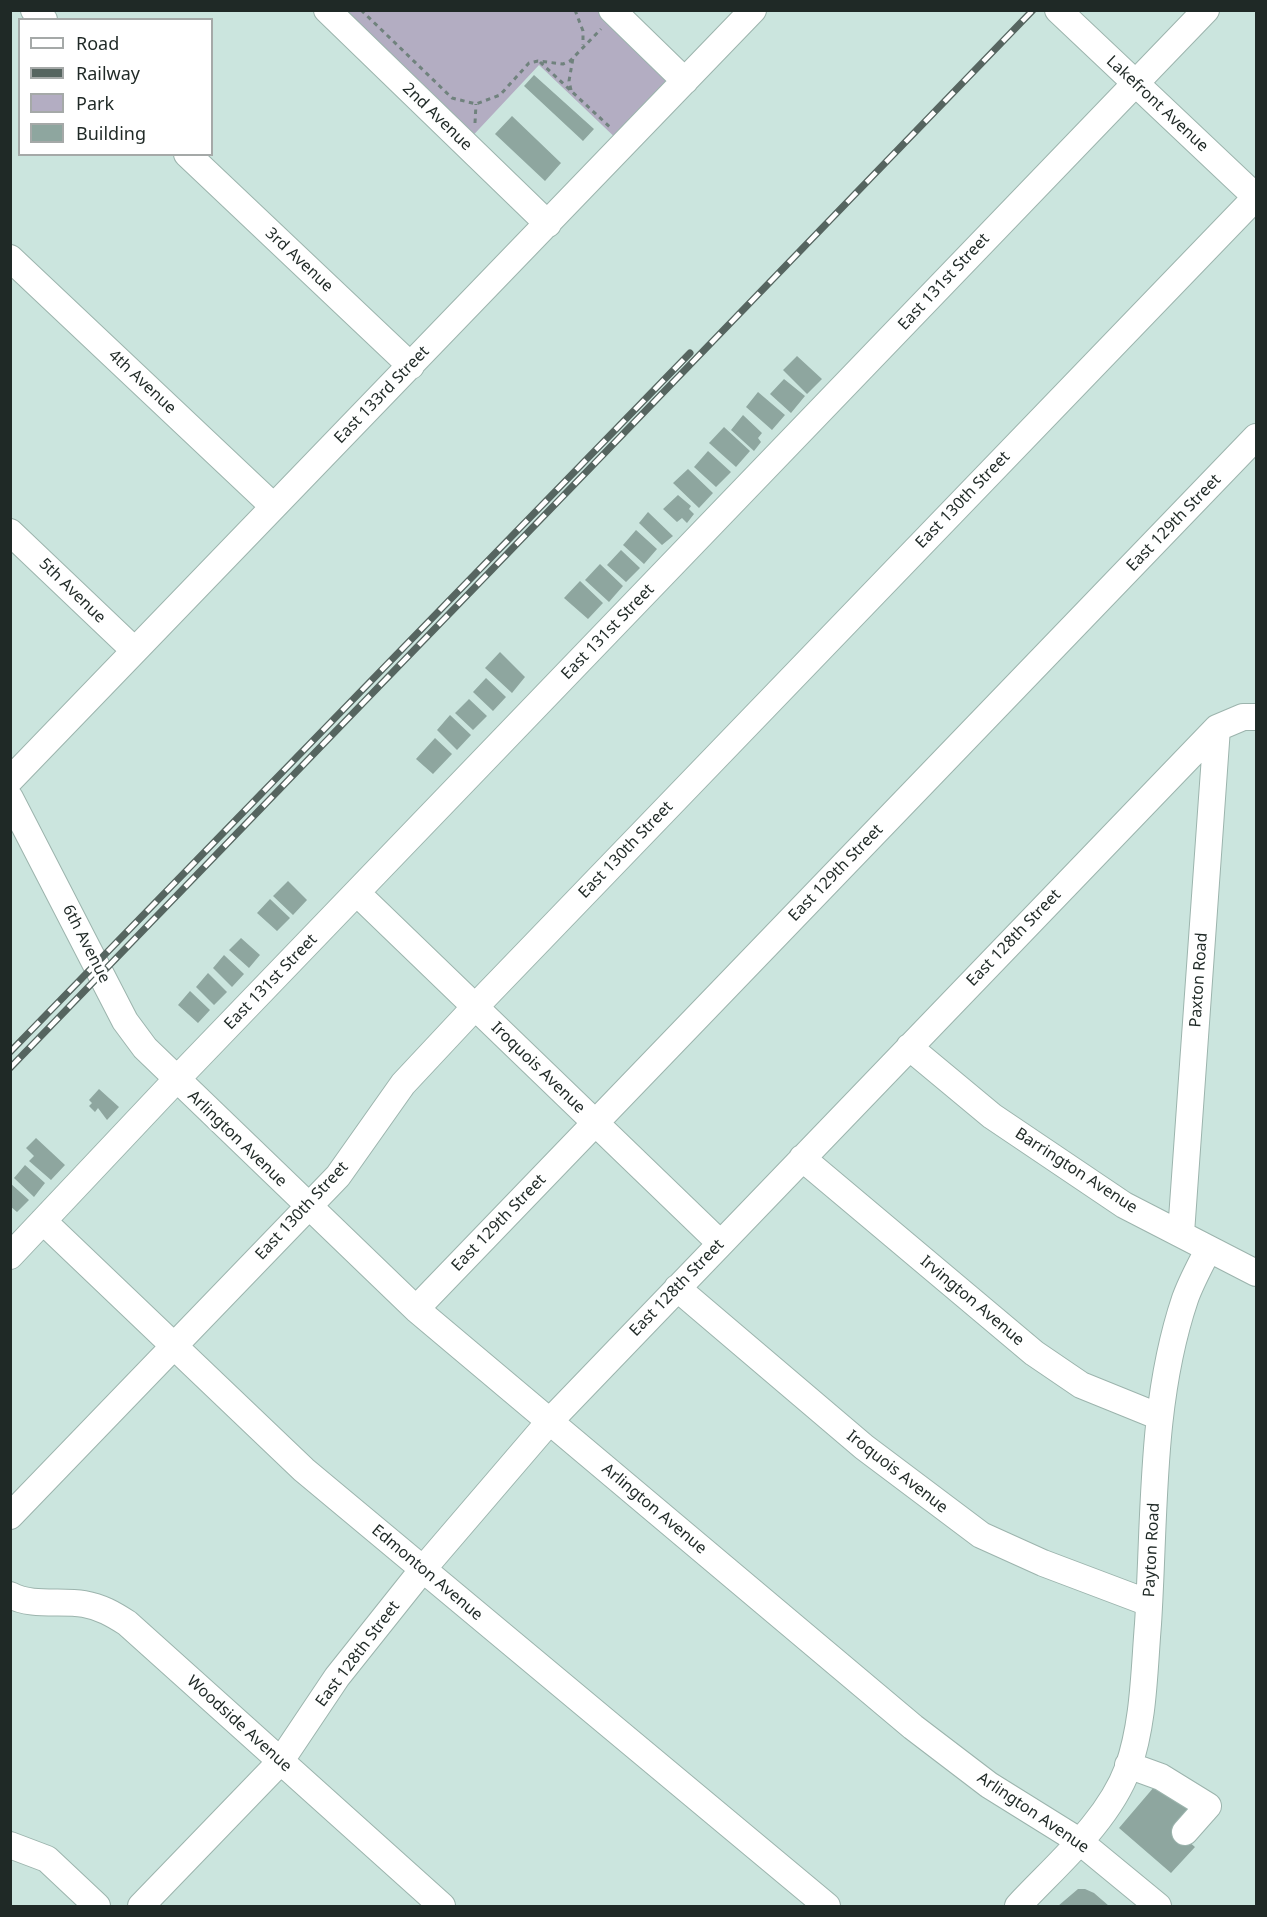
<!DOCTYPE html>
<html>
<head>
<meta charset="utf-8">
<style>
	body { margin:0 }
	#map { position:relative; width:1267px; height:1917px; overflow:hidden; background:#cbe5de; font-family:"Noto Sans",sans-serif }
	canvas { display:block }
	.frame { position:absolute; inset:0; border:12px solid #1f2926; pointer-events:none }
	.legend { position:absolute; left:18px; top:18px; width:195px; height:138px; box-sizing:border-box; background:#fff; border:2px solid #a5a9a8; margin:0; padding:8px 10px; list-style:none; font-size:18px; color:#1f2926 }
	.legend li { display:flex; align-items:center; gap:12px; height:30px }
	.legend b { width:30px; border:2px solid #a5a9a8 }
</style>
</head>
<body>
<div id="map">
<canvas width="1267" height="1917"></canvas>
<div class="frame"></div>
<ul class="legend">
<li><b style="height:8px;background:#fff"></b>Road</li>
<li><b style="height:8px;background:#566560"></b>Railway</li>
<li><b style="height:16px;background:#b3adc2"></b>Park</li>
<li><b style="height:16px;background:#8ea69f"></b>Building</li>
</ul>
</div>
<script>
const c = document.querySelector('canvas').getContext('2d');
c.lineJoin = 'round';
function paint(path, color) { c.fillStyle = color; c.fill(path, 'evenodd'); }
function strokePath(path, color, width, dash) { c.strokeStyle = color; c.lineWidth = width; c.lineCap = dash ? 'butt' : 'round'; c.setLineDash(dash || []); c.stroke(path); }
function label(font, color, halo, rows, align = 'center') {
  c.font = font + ' "Noto Sans",sans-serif'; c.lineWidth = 6; c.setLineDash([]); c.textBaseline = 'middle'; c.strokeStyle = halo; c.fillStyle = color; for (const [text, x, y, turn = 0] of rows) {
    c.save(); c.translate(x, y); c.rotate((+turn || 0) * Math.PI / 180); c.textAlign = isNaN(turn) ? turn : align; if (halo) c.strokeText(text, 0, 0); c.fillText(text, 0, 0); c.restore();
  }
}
paint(new Path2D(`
	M327,11H612L685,81L623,145L539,65L465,144Z`), '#b3adc2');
paint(new Path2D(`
	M534,75L594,129L583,141L524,86Z
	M512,116L561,163L545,181L495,134Z
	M797,356L822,379L807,394L783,370Z
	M784,379L805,396L791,413L770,394Z
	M758,392L785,415L772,430L746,407Z
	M743,415L762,433L758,438L761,442L754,451L731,430Z
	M724,427L750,451L736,467L709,443Z
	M708,451L731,472L716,487L694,467Z
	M688,469L713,493L699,508L673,483Z
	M678,495L691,506L689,509L694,514L687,523L682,518L677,522L663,509Z
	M648,512L673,536L662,545L639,523Z
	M636,530L657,549L644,564L623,545Z
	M621,550L640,568L626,582L607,565Z
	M600,564L623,586L609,602L585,580Z
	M580,581L603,603L588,619L564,598Z
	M500,652L525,677L512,693L485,668Z
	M486,678L506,697L493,711L473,692Z
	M469,699L487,716L473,730L455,713Z
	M450,715L471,735L457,750L437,730Z
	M435,738L452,754L433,774L416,759Z
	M288,881L307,900L293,915L273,896Z
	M270,899L290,918L277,931L257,913Z
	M241,938L260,955L249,968L229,950Z
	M224,955L244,974L232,987L213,968Z
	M208,973L227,992L214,1005L196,987Z
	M190,991L210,1010L198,1023L178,1005Z
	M99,1089L119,1107L107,1120L98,1108L95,1112L89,1106L92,1103L89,1100Z
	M36,1138L65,1165L51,1180L29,1161L34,1156L26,1148Z
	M25,1165L45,1183L34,1197L14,1178Z
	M10,1183L29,1200L17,1212L10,1206Z
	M1160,1780L1193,1808L1174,1829L1195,1847L1171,1873L1119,1828Z
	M1078,1889H1085L1094,1893L1109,1906H1058Z`), '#8ea69f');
const minor = new Path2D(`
	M34,10L44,20
	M327,10L548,224
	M612,10L685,81
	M1058,10L1256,197
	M187,154L411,366
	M10,258L273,506
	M10,532L134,650
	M10,780L753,10
	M10,798L125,1021L145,1048L416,1309L913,1727L989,1785L1079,1841L1158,1906
	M357,893L720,1243
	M909,1047L992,1116L1124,1205L1256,1273
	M802,1158L1034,1353L1081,1385L1160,1417
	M43,1221L304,1470L827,1906
	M1181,1233L1217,728
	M10,1256L176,1080L1206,10
	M677,1288L864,1447L981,1535L1043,1563L1149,1603
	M416,1309L1256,437
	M10,1516L338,1176L403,1084L475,1007L1256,197
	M10,1595C32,1607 61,1600 84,1604C101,1607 113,1614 127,1623L442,1906
	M1128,1765L1161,1777L1208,1806L1185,1832
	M10,1845L47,1859L97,1906
	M141,1906L280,1762L337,1677L423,1569L549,1422L1217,728L1243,717H1256
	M1018,1906C1056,1865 1108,1822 1128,1768C1144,1722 1144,1672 1148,1624C1155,1516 1150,1403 1185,1299C1191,1282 1200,1266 1208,1250`);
strokePath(minor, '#9cb4ad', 28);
strokePath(new Path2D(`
	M361,10L452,98L476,104L500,95L529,63L538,61L563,64L570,61L601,29
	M575,10L583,31V45
	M540,62L612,129
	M571,90L569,81L573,58
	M475,123L476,104`), '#70827d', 3, [4.5, 4.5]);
strokePath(minor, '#fff', 26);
const rail = new Path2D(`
	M10,1052L690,353
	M10,1068L1033,10`);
strokePath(rail, '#566560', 7);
strokePath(rail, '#fff', 4.5, [14]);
label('16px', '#1f2926', '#fff', [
	["Lakefront Avenue",1157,104,43],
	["2nd Avenue",437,117,44],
	["3rd Avenue",299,260,43],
	["East 131st Street",944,282,-47],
	["4th Avenue",142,382,43],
	["East 133rd Street",382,395,-46],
	["East 130th Street",963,500,-46],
	["East 129th Street",1174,523,-46],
	["5th Avenue",72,591,44],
	["East 131st Street",608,632,-46],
	["East 130th Street",626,850,-46],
	["East 129th Street",836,873,-46],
	["East 128th Street",1014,938,-46],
	["6th Avenue",86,944,63],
	["Paxton Road",1199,980,-86],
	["East 131st Street",271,982,-46],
	["Iroquois Avenue",538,1068,44],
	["Arlington Avenue",237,1139,44],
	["Barrington Avenue",1076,1171,33],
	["East 130th Street",302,1211,-47],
	["East 129th Street",499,1223,-46],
	["East 128th Street",677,1288,-46],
	["Irvington Avenue",972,1301,40],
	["Iroquois Avenue",897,1472,38],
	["Arlington Avenue",654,1509,40],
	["Payton Road",1152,1550,-87],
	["Edmonton Avenue",427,1573,40],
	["East 128th Street",358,1654,-53],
	["Woodside Avenue",239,1724,42],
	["Arlington Avenue",1033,1813,34]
]);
</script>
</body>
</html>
